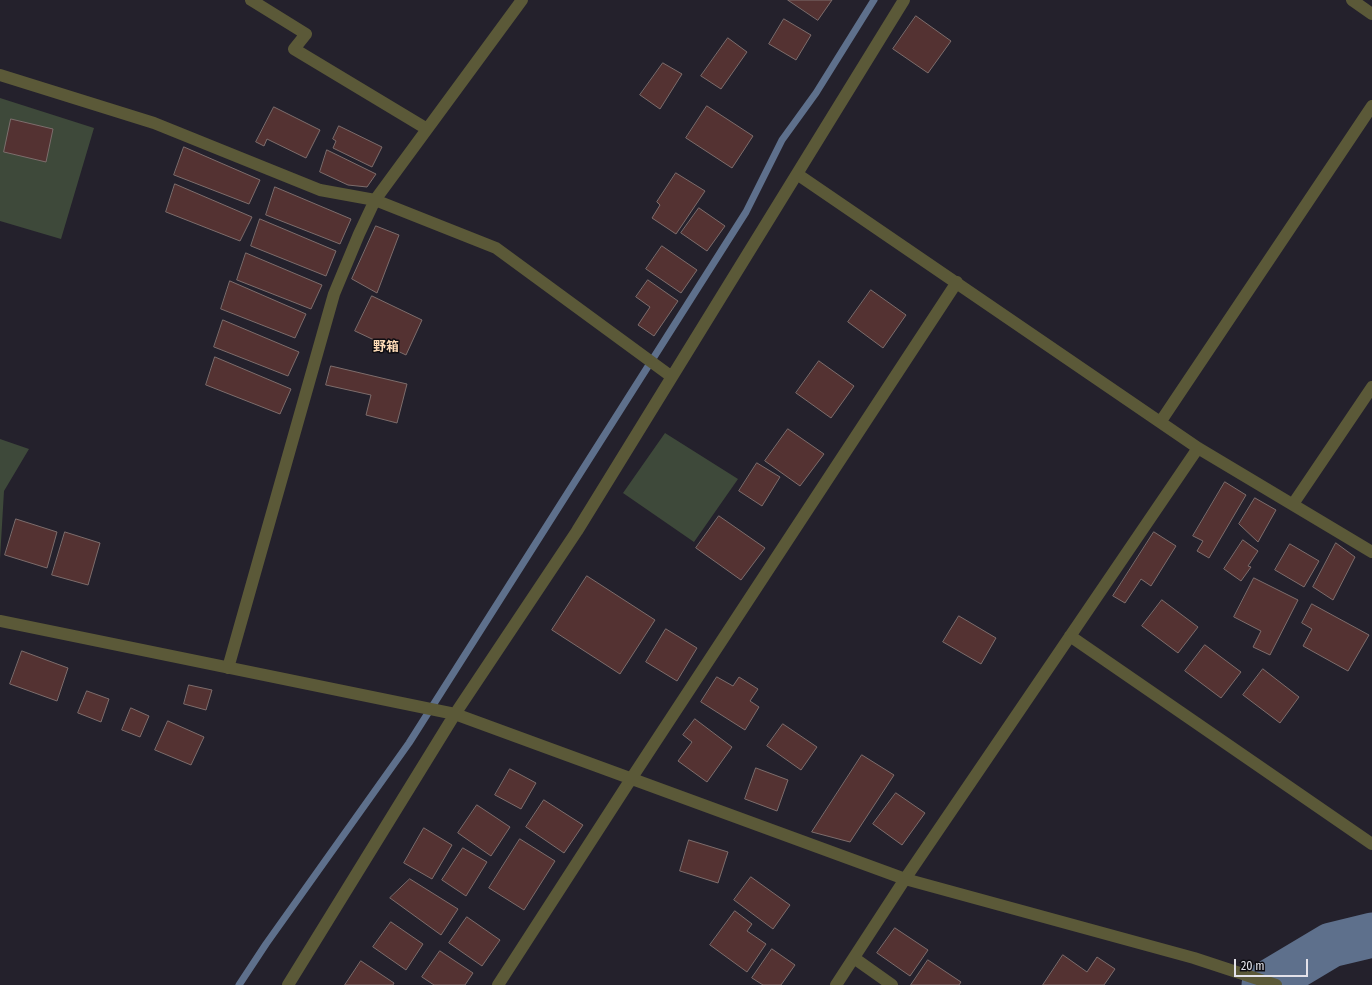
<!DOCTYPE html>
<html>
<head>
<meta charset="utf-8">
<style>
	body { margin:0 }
	#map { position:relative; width:1372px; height:985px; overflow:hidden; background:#24212c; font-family:"Fira Sans Condensed",sans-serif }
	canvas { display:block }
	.scale { position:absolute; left:1234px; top:959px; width:74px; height:18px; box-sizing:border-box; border:2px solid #e3e2ea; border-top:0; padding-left:5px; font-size:12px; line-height:14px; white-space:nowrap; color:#e3e2ea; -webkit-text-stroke:3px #0d0c11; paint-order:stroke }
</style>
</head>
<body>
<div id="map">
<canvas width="1372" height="985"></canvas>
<div class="scale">20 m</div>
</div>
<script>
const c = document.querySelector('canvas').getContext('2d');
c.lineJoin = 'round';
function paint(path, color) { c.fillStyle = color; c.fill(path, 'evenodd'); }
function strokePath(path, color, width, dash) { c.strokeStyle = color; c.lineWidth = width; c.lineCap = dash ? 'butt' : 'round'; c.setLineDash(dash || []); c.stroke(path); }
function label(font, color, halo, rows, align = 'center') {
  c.font = font + ' "Fira Sans Condensed","Noto Sans JP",sans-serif'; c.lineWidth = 3; c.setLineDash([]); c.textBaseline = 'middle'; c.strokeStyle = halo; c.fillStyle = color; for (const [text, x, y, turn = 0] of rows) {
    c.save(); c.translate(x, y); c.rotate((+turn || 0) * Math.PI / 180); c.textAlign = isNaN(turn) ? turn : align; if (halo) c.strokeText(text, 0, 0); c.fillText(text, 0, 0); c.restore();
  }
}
paint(new Path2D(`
	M0,98L94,128L61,239L0,221Z
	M665,433L738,479L694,542L623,493Z
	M0,439L29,449L4,491L0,559Z`), '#3e493a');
strokePath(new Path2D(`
	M239,985L266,944L409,743L746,212L782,140L816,93L874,0`), '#5e708c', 7);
strokePath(new Path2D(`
	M1264,985L1331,945L1372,935`), '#5e708c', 45);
const building = new Path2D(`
	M788,0H832L818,20Z
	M916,16L951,41L928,73L893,49Z
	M784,19L811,35L796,60L769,44Z
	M728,38L747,52L721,89L701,76Z
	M663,63L682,74L660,109L640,95Z
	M707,106L753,136L732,168L686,138Z
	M274,107L320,130L306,158L267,139L264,146L256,142Z
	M11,119L53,129L46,162L4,152Z
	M339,126L382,147L372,167L333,148L336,141L333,139Z
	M184,147L260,180L249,204L174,175Z
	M327,150L376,174L367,187L348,185L320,172Z
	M676,173L705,191L676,234L652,218L660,205L657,202Z
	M175,184L252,217L240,241L166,212Z
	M275,187L351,219L340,244L266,215Z
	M699,208L725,226L707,251L681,233Z
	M260,219L336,251L326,276L251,246Z
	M376,226L399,235L377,293L352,279Z
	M662,246L697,270L681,293L646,269Z
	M246,253L322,285L311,309L237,280Z
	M648,280L678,301L654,336L638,325L650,307L636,297Z
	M230,281L306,314L295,338L221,309Z
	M871,290L906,315L883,348L848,322Z
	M372,296L422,320L406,355L355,331Z
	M223,320L299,352L288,376L214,347Z
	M215,357L291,389L280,414L206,385Z
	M819,361L854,386L831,418L796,393Z
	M331,366L407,384L397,423L366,415L371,395L326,385Z
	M788,429L824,454L800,486L765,461Z
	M757,463L780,477L762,506L739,491Z
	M1225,482L1246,495L1209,558L1197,551L1203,541L1193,536Z
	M1255,498L1276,510L1258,542L1239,524Z
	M719,516L765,548L741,580L696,548Z
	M16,519L57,532L47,568L5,555Z
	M65,532L100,543L88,585L52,575Z
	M1154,532L1176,546L1151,586L1141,579L1125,603L1113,596Z
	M1243,540L1258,551L1248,566L1251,567L1241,581L1224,569Z
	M1336,543L1355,557L1333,600L1313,587Z
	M1290,544L1319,561L1304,587L1275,570Z
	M587,576L655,620L620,674L552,630Z
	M1254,578L1298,600L1270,655L1253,647L1261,631L1234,617Z
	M1162,600L1198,627L1178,653L1142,626Z
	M1312,604L1369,635L1348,671L1303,646L1312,629L1302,623Z
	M959,616L996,638L981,664L943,642Z
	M666,629L697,648L677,681L646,662Z
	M1205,645L1241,672L1221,698L1185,671Z
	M22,651L68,668L57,701L10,684Z
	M1263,669L1299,697L1280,723L1243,695Z
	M717,677L733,686L739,677L758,689L750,701L759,707L745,730L701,702Z
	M189,685L212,690L206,710L184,704Z
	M87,691L109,699L101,722L78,713Z
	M131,708L149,716L140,737L122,730Z
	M695,719L732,747L707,782L678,761L692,742L683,735Z
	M168,721L204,737L191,765L155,750Z
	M783,724L817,747L801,770L767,746Z
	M862,755L894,775L850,842L812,832Z
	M756,768L788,780L777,811L745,799Z
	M510,769L536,783L521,809L495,795Z
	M896,793L925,813L902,845L873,824Z
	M544,800L583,825L564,853L526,827Z
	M477,805L510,827L491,856L458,833Z
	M424,828L452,845L432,879L404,863Z
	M520,839L555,861L524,910L489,888Z
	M689,840L728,852L718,883L680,871Z
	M463,848L487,862L466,896L442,880Z
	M751,877L790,905L773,929L734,900Z
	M410,879L458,909L441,935L390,898Z
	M735,911L752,924L747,931L766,944L747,972L710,945Z
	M467,917L500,940L482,966L449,943Z
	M391,922L423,944L406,970L373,947Z
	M895,928L928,950L910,976L877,953Z
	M772,949L795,965L781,985H763L752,978Z
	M440,951L473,973L465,985H434L422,977Z
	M1063,955L1087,972L1097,957L1115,969L1104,985H1043Z
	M928,960L961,982L959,985H911Z
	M361,961L394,983L393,985H345Z`);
paint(building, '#543232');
strokePath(building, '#7d6d6c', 1);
strokePath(new Path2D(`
	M251,0L306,34L294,49L427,129
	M1352,0L1372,14
	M0,75L154,123L320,190L375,200L496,248L672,377
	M797,174L1198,448L1372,552
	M1161,421L1372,106
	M1293,504L1372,387
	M0,621L455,714L905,879L1194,958L1276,985
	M1070,636L1372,844
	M228,668L334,294L359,234L375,200L522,0
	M854,958L892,985
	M288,985L455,714L577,531L904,0
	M498,985L631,779L957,282
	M836,985L905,879L1198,448`), '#5b5938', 12);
label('bold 13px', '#fddbb7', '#0d0c11', [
	["野箱",386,347]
]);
</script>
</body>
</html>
